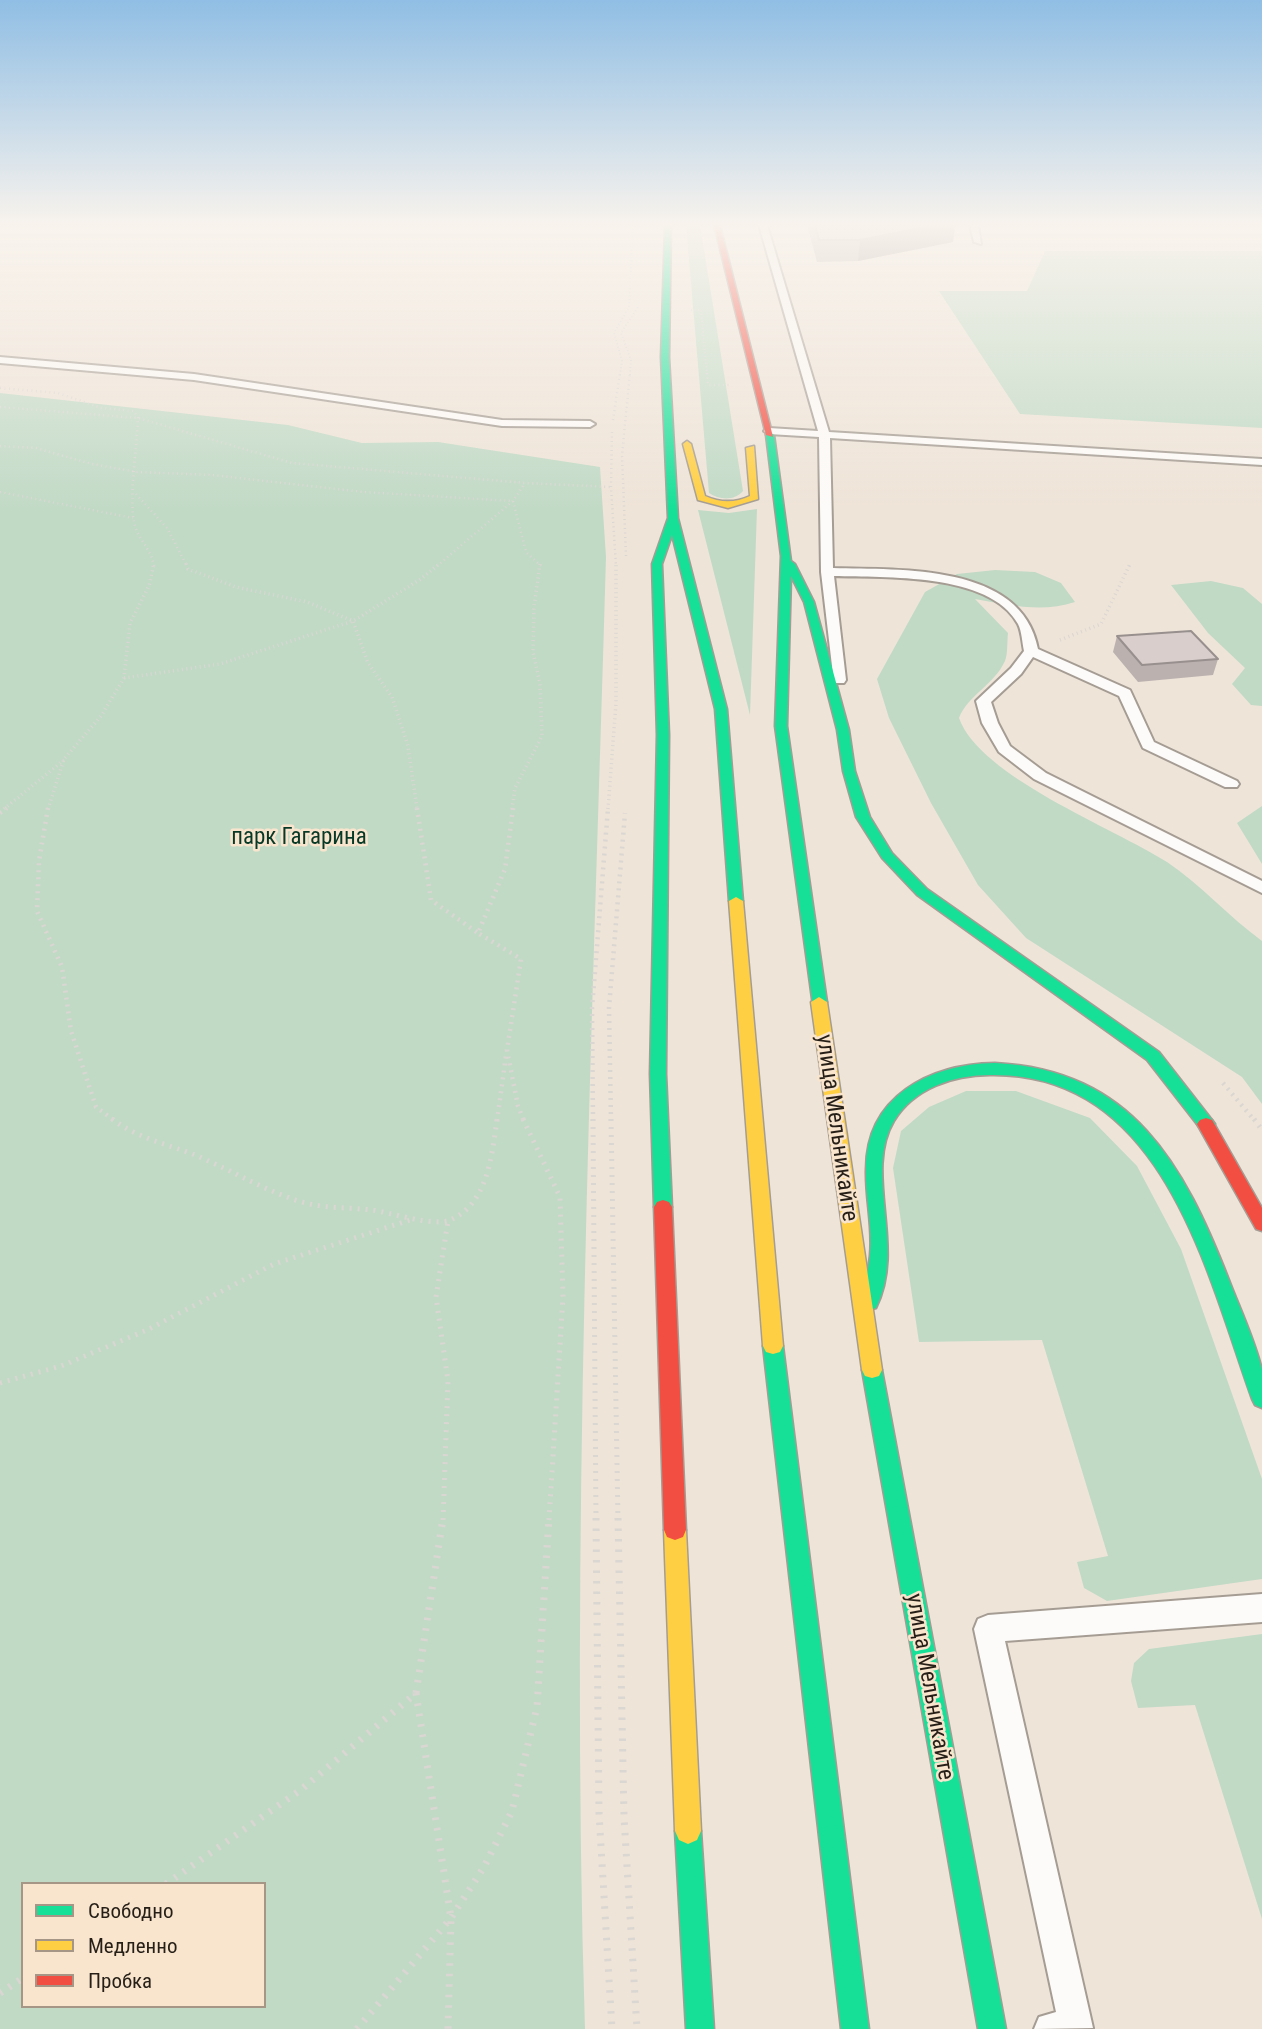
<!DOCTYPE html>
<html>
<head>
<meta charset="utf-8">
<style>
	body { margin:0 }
	#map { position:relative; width:1262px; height:2029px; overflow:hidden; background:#efe4d8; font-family:"Roboto Condensed",sans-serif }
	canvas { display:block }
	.legend { position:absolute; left:21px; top:1882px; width:245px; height:126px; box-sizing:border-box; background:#f9e5ce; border:2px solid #a59685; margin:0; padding:9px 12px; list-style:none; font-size:21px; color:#261f17 }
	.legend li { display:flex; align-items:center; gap:14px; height:35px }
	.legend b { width:35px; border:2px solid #a59685 }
</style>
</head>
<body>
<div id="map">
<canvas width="1262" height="2029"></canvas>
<ul class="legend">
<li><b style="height:9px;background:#16e098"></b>Свободно</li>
<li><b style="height:9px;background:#ffcf43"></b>Медленно</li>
<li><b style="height:9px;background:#f24e42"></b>Пробка</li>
</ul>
</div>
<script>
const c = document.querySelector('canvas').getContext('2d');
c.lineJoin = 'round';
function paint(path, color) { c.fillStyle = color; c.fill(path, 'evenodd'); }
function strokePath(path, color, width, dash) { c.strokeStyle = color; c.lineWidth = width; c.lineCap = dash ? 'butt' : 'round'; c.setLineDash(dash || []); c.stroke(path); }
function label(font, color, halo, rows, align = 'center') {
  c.font = font + ' "Roboto Condensed",sans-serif'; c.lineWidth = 5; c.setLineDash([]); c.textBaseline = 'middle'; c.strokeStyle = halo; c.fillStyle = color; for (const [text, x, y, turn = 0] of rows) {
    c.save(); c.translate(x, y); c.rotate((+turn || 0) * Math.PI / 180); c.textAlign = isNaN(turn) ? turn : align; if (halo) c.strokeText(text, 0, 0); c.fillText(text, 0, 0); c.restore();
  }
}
paint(new Path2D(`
	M686,225H700L743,491C735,501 719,500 709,493Z
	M1045,251H1262V428L1020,414L939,291H1027Z
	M0,393L288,425L362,443L438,442L600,467L606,557C592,1047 570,1538 585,2029H0ZM23,1884H264V2006H23Z
	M757,509L750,715L698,510L729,513Z
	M995,570L1035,572L1061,583L1075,602C1042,613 1009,605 975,599L1008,633C1007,641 1008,654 1005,661C994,685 968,695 959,718C980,777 1114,828 1167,862C1200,884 1229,917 1262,941V1104L1242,1077L1026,938L978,885L931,803L889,718L877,679L925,592L957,574Z
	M1211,581L1243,588L1262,604V706L1251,705L1232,684L1245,668L1208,633L1171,585Z
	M1262,806V864L1237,823Z
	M966,1091H1016L1090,1118L1137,1166L1181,1249L1262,1479V1579L1107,1601L1084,1588L1077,1562L1108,1556L1042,1340L919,1342L893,1168L901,1131L929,1107Z
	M1262,1634V1919L1195,1705L1138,1708L1131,1681L1134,1663L1149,1649Z`), '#c1dac6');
const lane = new Path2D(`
	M759,225H767L829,432L1262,459V465L830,438L833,568C900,570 1022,563 1038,649L1130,690L1154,742L1237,781L1239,784L1237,787H1225L1143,748L1119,696L1033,657L1021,674L991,702L998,723L1010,746L1046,773L1262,881V893L1034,779L999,752L982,723L976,701L1011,668L1024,651C1022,642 1022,632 1018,624C989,572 885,578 834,576L846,680L844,683H834L821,572L819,437L769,434L764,431L769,428L818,431Z
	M970,225H978L981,244L974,242Z
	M0,357L194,374L502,420L590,421L595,424L590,427L502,426L194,380L0,363Z
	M1262,1594V1622L1005,1641L1093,2028L1034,2029L1039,2017L1056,2012L974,1629L978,1619L988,1615Z`);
const fast = new Path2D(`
	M665,225H671L669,357L678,518L727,709L743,901L736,905L729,901L715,709L672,535L662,564L669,735L666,1074L672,1207L669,1212L663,1214L657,1212L654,1207L650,1074L657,735L652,564L668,518L661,357Z
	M770,432L774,435L791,561L795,564L814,602L849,730L855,771L870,817L892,853L927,889L1159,1052L1212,1120L1215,1124L1212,1128H1200L1147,1060L917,895L882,858L856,817L843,771L837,730L804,602L791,576L787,726L827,1002L825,1006H813L775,726L781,556L766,435Z
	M995,1063C1133,1070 1184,1165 1229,1280C1240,1309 1255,1340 1262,1370C1262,1382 1262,1396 1262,1408L1255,1405L1252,1399C1206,1271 1163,1072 990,1075C954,1075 914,1088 894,1121C863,1173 907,1247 876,1308L869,1310L862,1308L859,1302C863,1286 869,1271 870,1255C873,1226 865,1198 866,1169C866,1096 930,1064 995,1063Z
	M773,1338L780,1340L783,1346L869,2029H841L763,1346L766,1340Z
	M872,1362L879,1364L882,1370L1006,2029H978L862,1370L865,1364Z
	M688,1818L697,1822L701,1831L714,2029H686L675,1831L679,1822Z`);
const slow = new Path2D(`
	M687,441L691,444L705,496C721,503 735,503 750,496L746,448L754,446L758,499L728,508L698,500L683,444Z
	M736,897L743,901L783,1346L780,1352L773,1354L766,1352L763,1346L729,901Z
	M819,997L827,1002L882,1370L879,1376L872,1378L865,1376L862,1370L811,1002Z
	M675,1520L683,1523L686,1530L701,1831L697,1840L688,1844L679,1840L675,1831L664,1530L667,1523Z`);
const jam = new Path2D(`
	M714,225H720L773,437L766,435Z
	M1206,1118L1212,1120L1262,1208V1231L1256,1229L1197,1124L1200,1120Z
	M663,1200L669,1202L672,1207L686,1530L683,1537L675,1540L667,1537L664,1530L654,1207L657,1202Z`);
strokePath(lane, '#a59d94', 4);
strokePath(fast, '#a59d94', 3);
strokePath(slow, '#a59d94', 3);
strokePath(jam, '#a59d94', 3);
strokePath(new Path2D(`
	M691,310H701L707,375
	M620,375L622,361L614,333L629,307L633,225
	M630,375L631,360L621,333L638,307`), '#dad6d2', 2, [1, 2.5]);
strokePath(new Path2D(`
	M707,373L708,385H729
	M0,388L58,393L101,408L134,411L138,418C137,445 129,498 134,522C137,539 151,548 154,566
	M0,407L138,418L292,463L525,483L611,487
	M613,420L620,373
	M612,432L611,487L616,566
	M0,446L36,448L92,464L137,472L212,475L363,492L513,501L526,552L541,566
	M0,492L133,518
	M136,494L167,528L187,566
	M626,556L622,455L630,373
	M437,566L513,501L525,483
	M1129,566L1130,563`), '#dad6d2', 2.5, [1, 3.5]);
strokePath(new Path2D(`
	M186,564L188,569L236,587L307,602L353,621L368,663L392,697L408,746L417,809
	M1060,640L1101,624L1130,564
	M124,678L220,664L353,621L421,579L439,564
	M4,809L64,760
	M48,809L64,759L101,716L124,678L130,623L149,586L154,564
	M512,809L515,788L542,736L540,684L533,652L534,606L540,564
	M608,809L616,703V564`), '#dad6d2', 3.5, [1, 3.5]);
strokePath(new Path2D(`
	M48,808L39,861L37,911L62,967L71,1031L96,1107L115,1121
	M417,808L431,900L478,933
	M513,808L505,869L478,933L521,959L507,1050L518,1106L524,1121
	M0,813L7,808
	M1223,1083L1255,1121
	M497,1121L506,1056
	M593,1121L592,1009L608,808
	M611,1121L609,1008L625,813`), '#dad6d2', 4.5, [2, 5]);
strokePath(new Path2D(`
	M112,1119C137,1138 167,1144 195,1155C231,1170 265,1191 302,1202C325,1209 347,1207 371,1210C390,1212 432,1227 450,1220C488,1204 492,1155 497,1119
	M523,1119L560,1197L563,1297L549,1520
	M593,1119L596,1520
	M611,1119L618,1520
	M1254,1119L1262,1130
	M0,1383L61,1366L147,1330L274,1264L410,1220
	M443,1520L448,1381L436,1297L448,1221`), '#dad6d2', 5, [2, 6]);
strokePath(new Path2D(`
	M596,1518L599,1813L612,2029
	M618,1518L624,1817L637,2029
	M416,1693L451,1918L448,2029
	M166,1884L302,1789L416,1693L443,1518
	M0,1993L23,1978
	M357,2029L451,1918L484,1867L512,1811L537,1707L549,1518`), '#dad6d2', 7, [2.5, 8]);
paint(lane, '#fdfbf9');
paint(fast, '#16e098');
paint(slow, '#ffcf43');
paint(jam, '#f24e42');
paint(new Path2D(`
	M808,225H955L953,242L858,261L817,262L808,229Z
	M1117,636L1218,659L1213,675L1138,682L1113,652Z`), '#bbb1af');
paint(new Path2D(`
	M935,225H955L953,242L858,261L860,240Z`), '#98908e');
const building = new Path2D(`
	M815,225H935L860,240H819Z
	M1191,631L1218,659L1142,665L1117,636Z`);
paint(building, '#d9cecb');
strokePath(building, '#98908e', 2);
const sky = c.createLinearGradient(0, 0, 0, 509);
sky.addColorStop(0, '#90bee4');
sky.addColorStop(0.44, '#f8f3ed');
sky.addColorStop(1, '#f8f3ed00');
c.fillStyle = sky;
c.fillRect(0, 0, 1262, 509);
label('23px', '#073927', '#f9e5ce', [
	["парк Гагарина",299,838]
]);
label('23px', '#261f17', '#f9e5ce', [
	["улица Мельникайте",836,1128,82],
	["улица Мельникайте",929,1687,80]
]);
</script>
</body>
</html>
